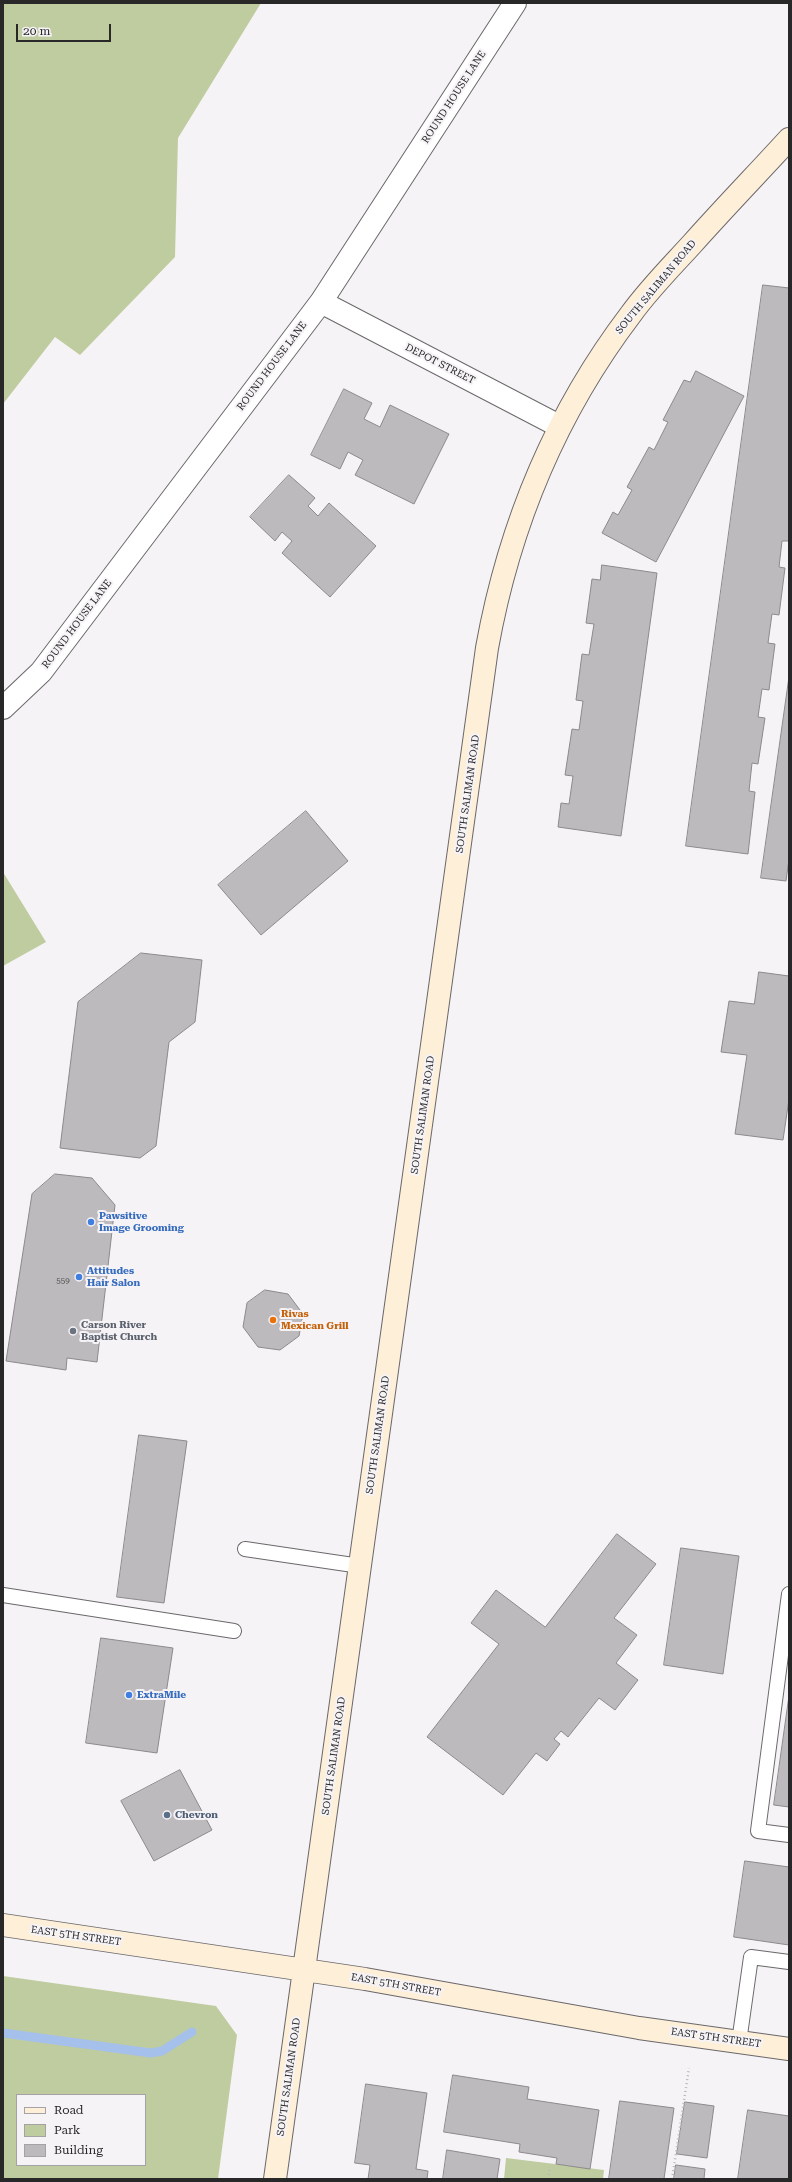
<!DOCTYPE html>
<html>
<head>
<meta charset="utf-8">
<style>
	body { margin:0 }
	#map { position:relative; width:792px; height:2182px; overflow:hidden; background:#f6f3f6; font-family:"Roboto Serif",serif }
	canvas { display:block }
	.frame { position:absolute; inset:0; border:4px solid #292829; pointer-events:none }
	.legend { position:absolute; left:16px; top:2094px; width:130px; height:72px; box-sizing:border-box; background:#f6f3f6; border:1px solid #a4a2a4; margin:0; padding:5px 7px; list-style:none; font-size:12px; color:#292829 }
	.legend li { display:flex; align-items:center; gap:8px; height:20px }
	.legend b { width:20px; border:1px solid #a4a2a4 }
	.scale { position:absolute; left:16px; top:24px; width:95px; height:18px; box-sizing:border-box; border:2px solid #292829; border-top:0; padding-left:5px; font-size:12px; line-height:14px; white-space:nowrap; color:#292829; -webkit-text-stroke:3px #f6f3f6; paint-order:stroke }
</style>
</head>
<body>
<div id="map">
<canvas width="792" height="2182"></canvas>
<div class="frame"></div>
<ul class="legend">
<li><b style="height:5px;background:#fdefd8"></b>Road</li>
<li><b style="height:11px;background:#bfcc9f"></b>Park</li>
<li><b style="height:11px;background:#bdbabd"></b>Building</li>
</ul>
<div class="scale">20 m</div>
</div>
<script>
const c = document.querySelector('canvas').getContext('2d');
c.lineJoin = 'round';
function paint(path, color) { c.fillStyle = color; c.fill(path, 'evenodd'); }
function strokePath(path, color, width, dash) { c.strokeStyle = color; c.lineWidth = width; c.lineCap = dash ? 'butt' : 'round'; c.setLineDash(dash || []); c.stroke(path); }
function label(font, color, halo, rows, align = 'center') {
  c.font = font + ' "Roboto Serif",serif'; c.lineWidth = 4; c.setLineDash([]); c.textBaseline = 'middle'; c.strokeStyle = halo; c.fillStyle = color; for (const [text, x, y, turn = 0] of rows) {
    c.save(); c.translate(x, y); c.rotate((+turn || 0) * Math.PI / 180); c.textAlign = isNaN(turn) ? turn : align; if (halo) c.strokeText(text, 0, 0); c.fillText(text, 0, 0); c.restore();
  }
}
paint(new Path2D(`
	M3,3H261L178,138L175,257L80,355L55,337L3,404Z
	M3,872L46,942L3,966Z
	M3,1976L216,2006L237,2035L218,2179H3ZM17,2095H145V2165H17Z
	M506,2158L604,2170L603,2179H504Z`), '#bfcc9f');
strokePath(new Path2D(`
	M3,2033L151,2053L162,2051L192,2032`), '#a5c0eb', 9);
const building = new Path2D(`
	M763,285L789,288V541H782L779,567L785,568L779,615L772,614L768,643L775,644L769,690L762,689L758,717L765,718L758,764L752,763L749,791L755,792L748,854L686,846Z
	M696,371L744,396L656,562L602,533L613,512L618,515L632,490L627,487L649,447L654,450L668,422L663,420L684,380L690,382Z
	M344,389L372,403L364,419L380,427L390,405L449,434L414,504L355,475L363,460L348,452L340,469L311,455Z
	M289,475L315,498L308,506L318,516L329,503L376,546L330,597L282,553L292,541L282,532L275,541L250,517Z
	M602,565L657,573L621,836L558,827L561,803L569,804L573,776L565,775L572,729L579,730L583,701L576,700L582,654L589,655L594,624L586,623L592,579L600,580Z
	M789,677V859L786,881L761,878Z
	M306,811L348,861L261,935L218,885Z
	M141,953L202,960L195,1022L169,1042L156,1146L140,1158L60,1148L78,1002Z
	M759,972L789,976V1099L783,1140L735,1134L747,1055L721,1052L729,1001L754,1004Z
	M55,1174L92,1178L115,1205L97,1362L67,1358L66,1370L6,1361L32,1194Z
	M265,1290L288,1294L303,1314L299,1336L280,1350L258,1347L243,1327L247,1303Z
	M139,1435L187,1441L164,1603L117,1597Z
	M617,1534L656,1564L614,1618L637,1635L616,1663L638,1680L615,1710L599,1698L568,1737L561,1731L554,1739L560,1744L547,1761L536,1753L503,1795L427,1737L499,1644L471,1623L496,1590L545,1627Z
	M681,1548L739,1556L723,1674L664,1665Z
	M101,1638L173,1648L157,1753L86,1743Z
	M789,1696V1807L774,1805Z
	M180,1770L212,1830L154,1861L121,1801Z
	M745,1861L789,1867V1945L734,1937Z
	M453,2075L529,2087L527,2099L599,2110L590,2169L556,2164L557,2158L519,2152L520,2144L444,2132Z
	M366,2084L427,2093L416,2169L428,2171L427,2179H368L370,2165L355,2163Z
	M620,2101L674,2108L664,2179H609Z
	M685,2102L714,2106L707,2158L677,2154Z
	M748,2110L789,2116V2179H738Z
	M447,2150L500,2159L497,2179H443Z
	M676,2165L705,2169L704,2179H674Z`);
paint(building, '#bdbabd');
strokePath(building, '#8c898c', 1);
const service = new Path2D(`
	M245,1549L360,1566
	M789,1594L758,1831L789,1835
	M3,1595L234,1631
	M739,2042L751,1957L789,1962`);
const minor = new Path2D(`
	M321,302L559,426
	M3,708L41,672L321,302L515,3`);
const secondary = new Path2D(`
	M3,1925L365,1979L639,2028L789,2049
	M275,2179L487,648C509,526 555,414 631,314C649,289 671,267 692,244C724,208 757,174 789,139`);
strokePath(service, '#6b686b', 16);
strokePath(minor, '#6b686b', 24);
strokePath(secondary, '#6b686b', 24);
strokePath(new Path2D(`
	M548,2179L550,2167
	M672,2179L689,2068`), '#b8b6b8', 2.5, [1, 3]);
strokePath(service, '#fff', 14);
strokePath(minor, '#fff', 22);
strokePath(secondary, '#fdefd8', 22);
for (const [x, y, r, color] of [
	[91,1222,4,"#3f7fe0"],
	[79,1277,4,"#3f7fe0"],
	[273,1320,4,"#e8710a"],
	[73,1331,4,"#6b7280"],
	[129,1695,4,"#3f7fe0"],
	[167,1815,4,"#5c6f8a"]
]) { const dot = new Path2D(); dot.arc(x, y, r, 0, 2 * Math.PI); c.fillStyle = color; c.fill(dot); strokePath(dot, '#f6f3f6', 1.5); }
label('8px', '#4e4c4e', null, [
	["559",63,1281]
]);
label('10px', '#292829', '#f6f3f6', [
	["ROUND HOUSE LANE",454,97,-57],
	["SOUTH SALIMAN ROAD",656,287,-50],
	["DEPOT STREET",440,364,27],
	["ROUND HOUSE LANE",272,366,-53],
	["ROUND HOUSE LANE",77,624,-53],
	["SOUTH SALIMAN ROAD",468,794,-82],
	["SOUTH SALIMAN ROAD",423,1115,-82],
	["SOUTH SALIMAN ROAD",378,1435,-82],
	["SOUTH SALIMAN ROAD",334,1756,-82],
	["EAST 5TH STREET",76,1936,8],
	["EAST 5TH STREET",396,1985,10],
	["EAST 5TH STREET",716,2038,8],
	["SOUTH SALIMAN ROAD",289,2077,-82]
]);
label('bold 10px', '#366cbe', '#f6f3f6', [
	["Pawsitive",99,1216],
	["Image Grooming",99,1228],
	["Attitudes",87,1271],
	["Hair Salon",87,1283],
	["ExtraMile",137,1695]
], 'left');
label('bold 10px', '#c56008', '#f6f3f6', [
	["Rivas",281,1314],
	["Mexican Grill",281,1326]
], 'left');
label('bold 10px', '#5b616d', '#f6f3f6', [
	["Carson River",81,1325],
	["Baptist Church",81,1337]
], 'left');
label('bold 10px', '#4e5e75', '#f6f3f6', [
	["Chevron",175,1815]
], 'left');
</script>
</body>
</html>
